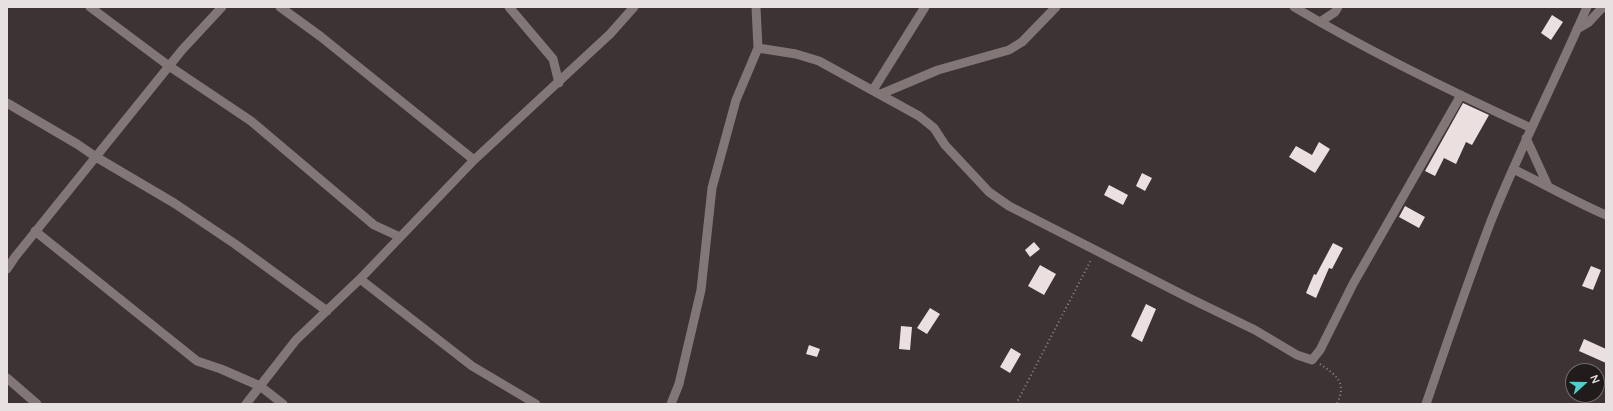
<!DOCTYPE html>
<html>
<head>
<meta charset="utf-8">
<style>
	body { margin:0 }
	#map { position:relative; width:1613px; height:411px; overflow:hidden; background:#3d3334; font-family:Quicksand,sans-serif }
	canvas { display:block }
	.frame { position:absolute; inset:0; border:8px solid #e8e1e1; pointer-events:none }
	.north { position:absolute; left:1565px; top:363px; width:40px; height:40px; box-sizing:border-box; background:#211c1c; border:1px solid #716b6b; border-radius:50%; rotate:69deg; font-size:11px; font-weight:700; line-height:16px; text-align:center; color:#e8e1e1 }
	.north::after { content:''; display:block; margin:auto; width:14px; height:18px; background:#53cdca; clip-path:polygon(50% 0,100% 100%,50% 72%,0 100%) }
</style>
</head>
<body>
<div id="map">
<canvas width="1613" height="411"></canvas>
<div class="frame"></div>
<div class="north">N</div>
</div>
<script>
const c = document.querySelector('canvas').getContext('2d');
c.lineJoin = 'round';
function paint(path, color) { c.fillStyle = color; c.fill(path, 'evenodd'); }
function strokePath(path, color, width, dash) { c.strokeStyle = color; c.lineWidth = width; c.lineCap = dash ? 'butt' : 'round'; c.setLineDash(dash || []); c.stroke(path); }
paint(new Path2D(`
	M1552,15L1563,22L1551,40L1541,33Z
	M1463,103L1489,115L1472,145L1466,142L1456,164L1444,158L1435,176L1425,171Z
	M1319,142L1330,149L1315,173L1289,157L1296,146L1312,155Z
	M1142,173L1152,178L1145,191L1136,186Z
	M1109,185L1128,195L1123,205L1104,195Z
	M1405,206L1425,217L1419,228L1399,217Z
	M1034,242L1040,249L1030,257L1025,250Z
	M1333,243L1343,248L1332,269L1329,268L1316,298L1306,293L1314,274L1316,275Z
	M1040,265L1056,274L1044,295L1028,286Z
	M1591,266L1601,270L1593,290L1582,286Z
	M1146,304L1156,309L1142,342L1131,336Z
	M930,308L940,314L927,334L917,328Z
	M901,326L912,327L910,350L899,349Z
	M1584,339L1606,349V363L1579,351Z
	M809,345L820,349L817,357L806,354Z
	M1011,348L1021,354L1010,373L1000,367Z`), '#ecdfe0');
strokePath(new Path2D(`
	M1320,364C1337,376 1347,382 1337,404
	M1016,404L1091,260`), '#908788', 2, [1, 3]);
strokePath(new Path2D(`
	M90,7L169,66L251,121L374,225L400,237
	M280,7L320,36L474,160
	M509,7L553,59L559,83
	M1294,7C1370,52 1450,91 1531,128
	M1320,22L1335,12L1338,7
	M1577,29L1589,22L1601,9L1605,7
	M758,48L796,54L819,61L919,116L934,128L945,145L989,192L1009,206L1189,298L1255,330L1297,355L1312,360L1320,350L1353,284L1461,95
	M873,90L925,7
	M881,94L938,70L1009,50L1022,42L1056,7
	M7,103L77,144L96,157L174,203L235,244L327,311
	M1526,138L1548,186
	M1513,169C1544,184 1574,201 1606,215
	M35,231L197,361L221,369L260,386L283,404
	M7,269L15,257L182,50L222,7
	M360,279L472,366L536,404
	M7,378L37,404
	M246,404L296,340L360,279L474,160L610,34L634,7
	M671,404L679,384L701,290L712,188L736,100L758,48L756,7
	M1426,404C1447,343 1468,281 1491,221C1520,148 1556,79 1587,7`), '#827677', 9);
</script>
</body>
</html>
